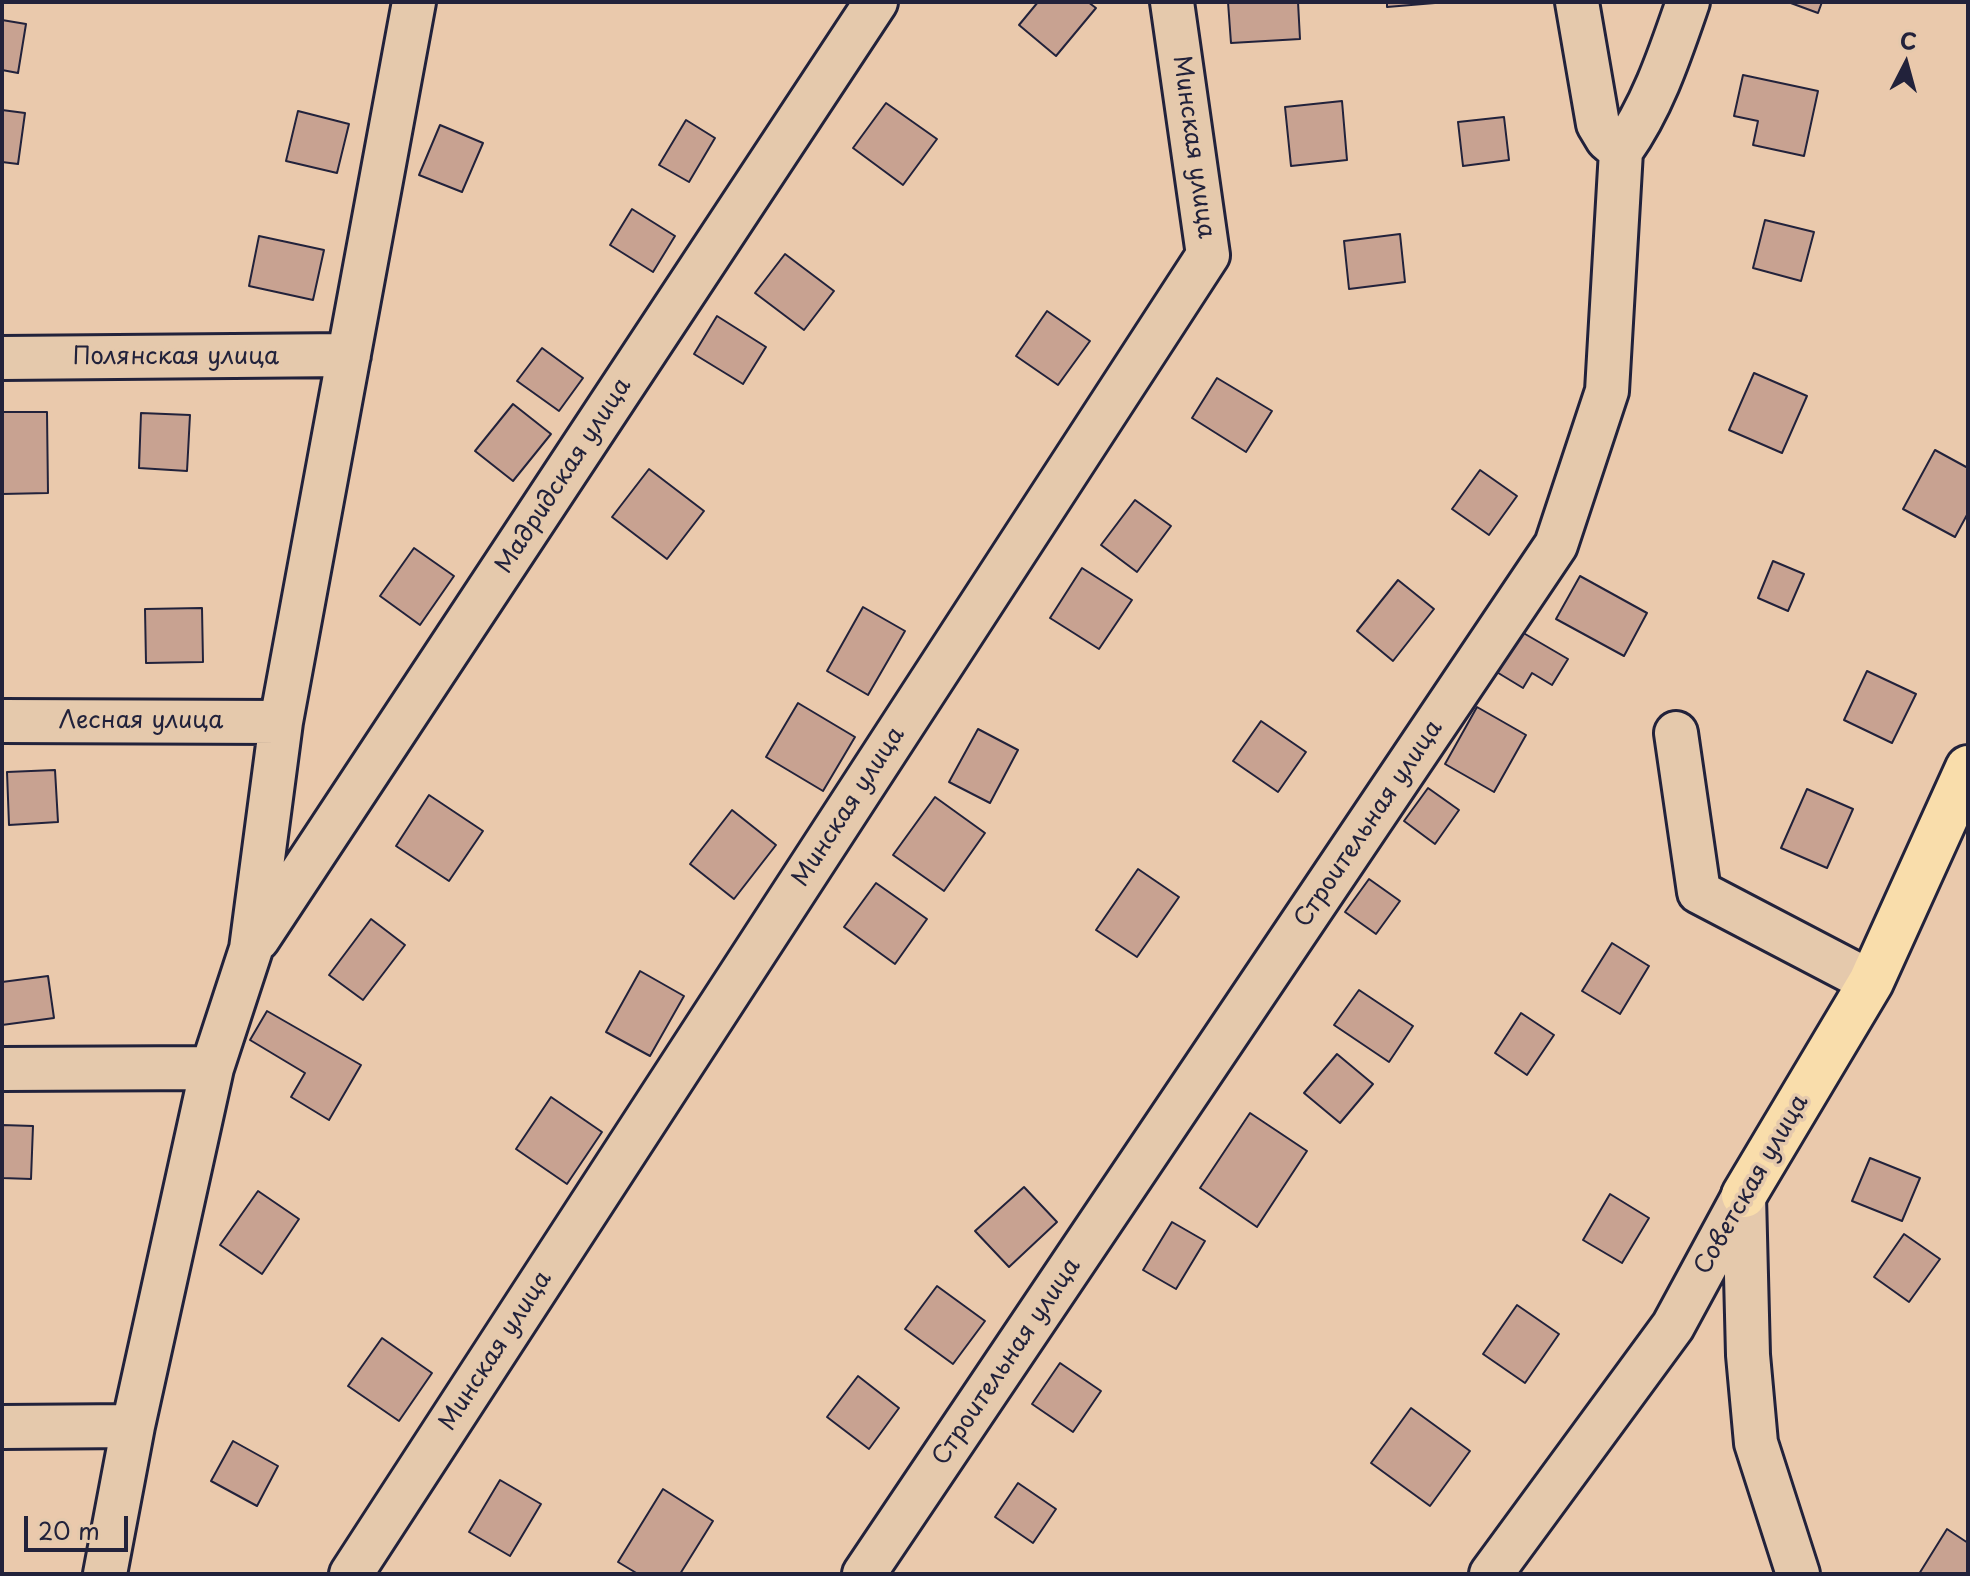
<!DOCTYPE html>
<html>
<head>
<meta charset="utf-8">
<style>
	body { margin:0 }
	#map { position:relative; width:1970px; height:1576px; overflow:hidden; background:#eac9ac; font-family:"Playpen Sans",sans-serif }
	canvas { display:block }
	.frame { position:absolute; inset:0; border:4px solid #22223b; pointer-events:none }
	.north { position:absolute; left:1866px; top:24px; width:80px; height:80px; -webkit-text-stroke:6px #e5c9ac; paint-order:stroke; rotate:6deg; font-size:22px; font-weight:700; line-height:32px; text-align:center; color:#22223b }
	.north::after { content:''; display:block; margin:auto; width:28px; height:36px; background:#22223b; clip-path:polygon(50% 0,100% 100%,50% 72%,0 100%) }
	.scale { position:absolute; left:24px; top:1516px; width:104px; height:36px; box-sizing:border-box; border:4px solid #22223b; border-top:0; padding-left:10px; font-size:24px; line-height:28px; white-space:nowrap; color:#22223b; -webkit-text-stroke:6px #e5c9ac; paint-order:stroke }
</style>
</head>
<body>
<div id="map">
<canvas width="1970" height="1576"></canvas>
<div class="frame"></div>
<div class="north">С</div>
<div class="scale">20 m</div>
</div>
<script>
const c = document.querySelector('canvas').getContext('2d');
c.lineJoin = 'round';
function paint(path, color) { c.fillStyle = color; c.fill(path, 'evenodd'); }
function strokePath(path, color, width, dash) { c.strokeStyle = color; c.lineWidth = width; c.lineCap = dash ? 'butt' : 'round'; c.setLineDash(dash || []); c.stroke(path); }
function label(font, color, halo, rows, align = 'center') {
  c.font = font + ' "Playpen Sans",sans-serif'; c.lineWidth = 7; c.setLineDash([]); c.textBaseline = 'middle'; c.strokeStyle = halo; c.fillStyle = color; for (const [text, x, y, turn = 0] of rows) {
    c.save(); c.translate(x, y); c.rotate((+turn || 0) * Math.PI / 180); c.textAlign = isNaN(turn) ? turn : align; if (halo) c.strokeText(text, 0, 0); c.fillText(text, 0, 0); c.restore();
  }
}
const building = new Path2D(`
	M1038,2H1088L1096,8L1056,56L1019,25Z
	M1228,2H1298L1300,39L1231,43Z
	M1387,2H1434L1435,3L1387,7Z
	M1788,2H1822L1818,13Z
	M2,20L26,24L18,73L2,70Z
	M1743,75L1818,91L1804,156L1753,145L1758,121L1734,116Z
	M1342,101L1347,160L1291,166L1285,107Z
	M886,103L937,139L903,185L853,148Z
	M2,110L25,113L18,164L2,162Z
	M298,111L349,124L337,173L286,161Z
	M1504,117L1509,160L1463,166L1458,122Z
	M686,120L715,138L689,182L659,165Z
	M440,125L483,143L462,192L419,175Z
	M632,209L675,236L653,272L610,245Z
	M1765,220L1814,232L1801,281L1753,268Z
	M1400,234L1405,282L1349,289L1344,241Z
	M259,236L324,250L313,300L249,286Z
	M785,254L834,291L804,330L755,293Z
	M1047,311L1090,341L1058,385L1016,356Z
	M717,316L766,347L743,384L694,354Z
	M542,348L583,378L559,411L517,381Z
	M1754,373L1807,396L1782,453L1729,430Z
	M1217,378L1272,411L1246,452L1192,418Z
	M513,404L551,434L513,481L475,451Z
	M2,412H47L48,493L2,494Z
	M141,413L190,415L187,471L139,468Z
	M1935,450L1968,468V513L1955,537L1903,509Z
	M649,469L704,511L667,559L612,517Z
	M1480,470L1517,496L1489,535L1452,509Z
	M1135,500L1171,526L1137,572L1101,545Z
	M414,548L454,576L420,625L380,596Z
	M1773,561L1804,574L1788,611L1758,598Z
	M1082,568L1132,600L1099,649L1050,618Z
	M1580,576L1647,613L1624,656L1556,619Z
	M1398,580L1434,609L1393,661L1357,631Z
	M863,607L905,631L868,695L827,671Z
	M202,608L203,662L146,663L145,609Z
	M1520,631L1568,659L1552,685L1532,673L1523,688L1495,671Z
	M1867,671L1916,694L1892,743L1844,720Z
	M798,703L855,737L823,791L766,757Z
	M1477,707L1526,735L1494,792L1445,764Z
	M1261,721L1306,752L1278,792L1233,761Z
	M978,729L1018,750L990,803L949,782Z
	M55,770L58,822L9,825L7,772Z
	M1428,788L1459,810L1435,844L1404,821Z
	M1807,789L1853,809L1827,868L1781,848Z
	M429,795L483,831L449,881L396,846Z
	M935,797L985,833L944,891L893,855Z
	M732,810L776,845L734,899L690,864Z
	M1138,869L1179,897L1137,957L1096,930Z
	M1369,879L1400,901L1376,934L1345,912Z
	M876,883L927,919L895,964L844,927Z
	M371,919L405,945L363,1000L329,975Z
	M1612,943L1649,966L1620,1014L1582,991Z
	M640,971L684,996L650,1056L606,1032Z
	M48,976L54,1018L2,1025V982Z
	M1359,990L1413,1026L1389,1062L1334,1025Z
	M267,1011L361,1065L329,1120L291,1097L305,1073L250,1040Z
	M1521,1013L1554,1035L1527,1075L1495,1053Z
	M1337,1054L1373,1084L1340,1123L1304,1093Z
	M551,1097L602,1132L567,1184L516,1149Z
	M1250,1113L1307,1151L1257,1227L1200,1188Z
	M2,1125L33,1126L31,1179L2,1178Z
	M1870,1158L1920,1178L1902,1221L1852,1201Z
	M1024,1187L1057,1222L1009,1267L975,1231Z
	M258,1191L299,1219L262,1274L220,1245Z
	M1610,1194L1649,1218L1622,1263L1583,1240Z
	M1172,1222L1205,1241L1176,1289L1143,1270Z
	M1904,1234L1940,1259L1909,1302L1874,1277Z
	M937,1286L985,1321L953,1364L905,1329Z
	M1517,1305L1559,1334L1525,1383L1483,1354Z
	M382,1338L432,1373L399,1421L348,1386Z
	M1060,1363L1101,1391L1073,1432L1032,1404Z
	M858,1376L899,1408L869,1449L827,1417Z
	M1411,1408L1470,1451L1430,1506L1371,1463Z
	M233,1441L278,1466L257,1506L211,1481Z
	M500,1480L541,1504L510,1556L469,1532Z
	M1018,1483L1056,1509L1033,1543L995,1517Z
	M663,1489L713,1521L680,1574H638L618,1562Z
	M1947,1529L1968,1543V1574H1919Z`);
paint(building, '#c8a291');
strokePath(building, '#22223b', 2);
const minor = new Path2D(`
	M1577,2L1598,124L1607,139L1621,151
	M2,358L349,355
	M2,721L281,722
	M1676,733L1699,892L1871,982
	M258,939L876,2
	M2,1069L212,1068
	M1744,1196L1748,1355L1756,1443L1798,1574
	M2,1427L133,1426
	M105,1574L133,1426L212,1068L251,949L281,722L414,2
	M351,1574L1208,255L1172,2
	M864,1574L1556,545L1607,391L1621,151C1653,106 1670,54 1688,2
	M1491,1574L1673,1326L1744,1195`);
const major = new Path2D(`
	M1744,1195L1871,982L1968,768`);
strokePath(minor, '#22223b', 48);
strokePath(major, '#22223b', 50);
strokePath(minor, '#e5c9ac', 42);
strokePath(major, '#f9ddab', 44);
label('24px', '#22223b', '#e5c9ac', [
	["Минская улица",1193,147,82],
	["Полянская улица",176,357],
	["Мадридская улица",564,476,-57],
	["Лесная улица",141,721],
	["Минская улица",849,807,-57],
	["Строительная улица",1369,824,-56],
	["Советская улица",1752,1185,-60],
	["Минская улица",496,1351,-57],
	["Строительная улица",1007,1362,-56]
]);
</script>
</body>
</html>
